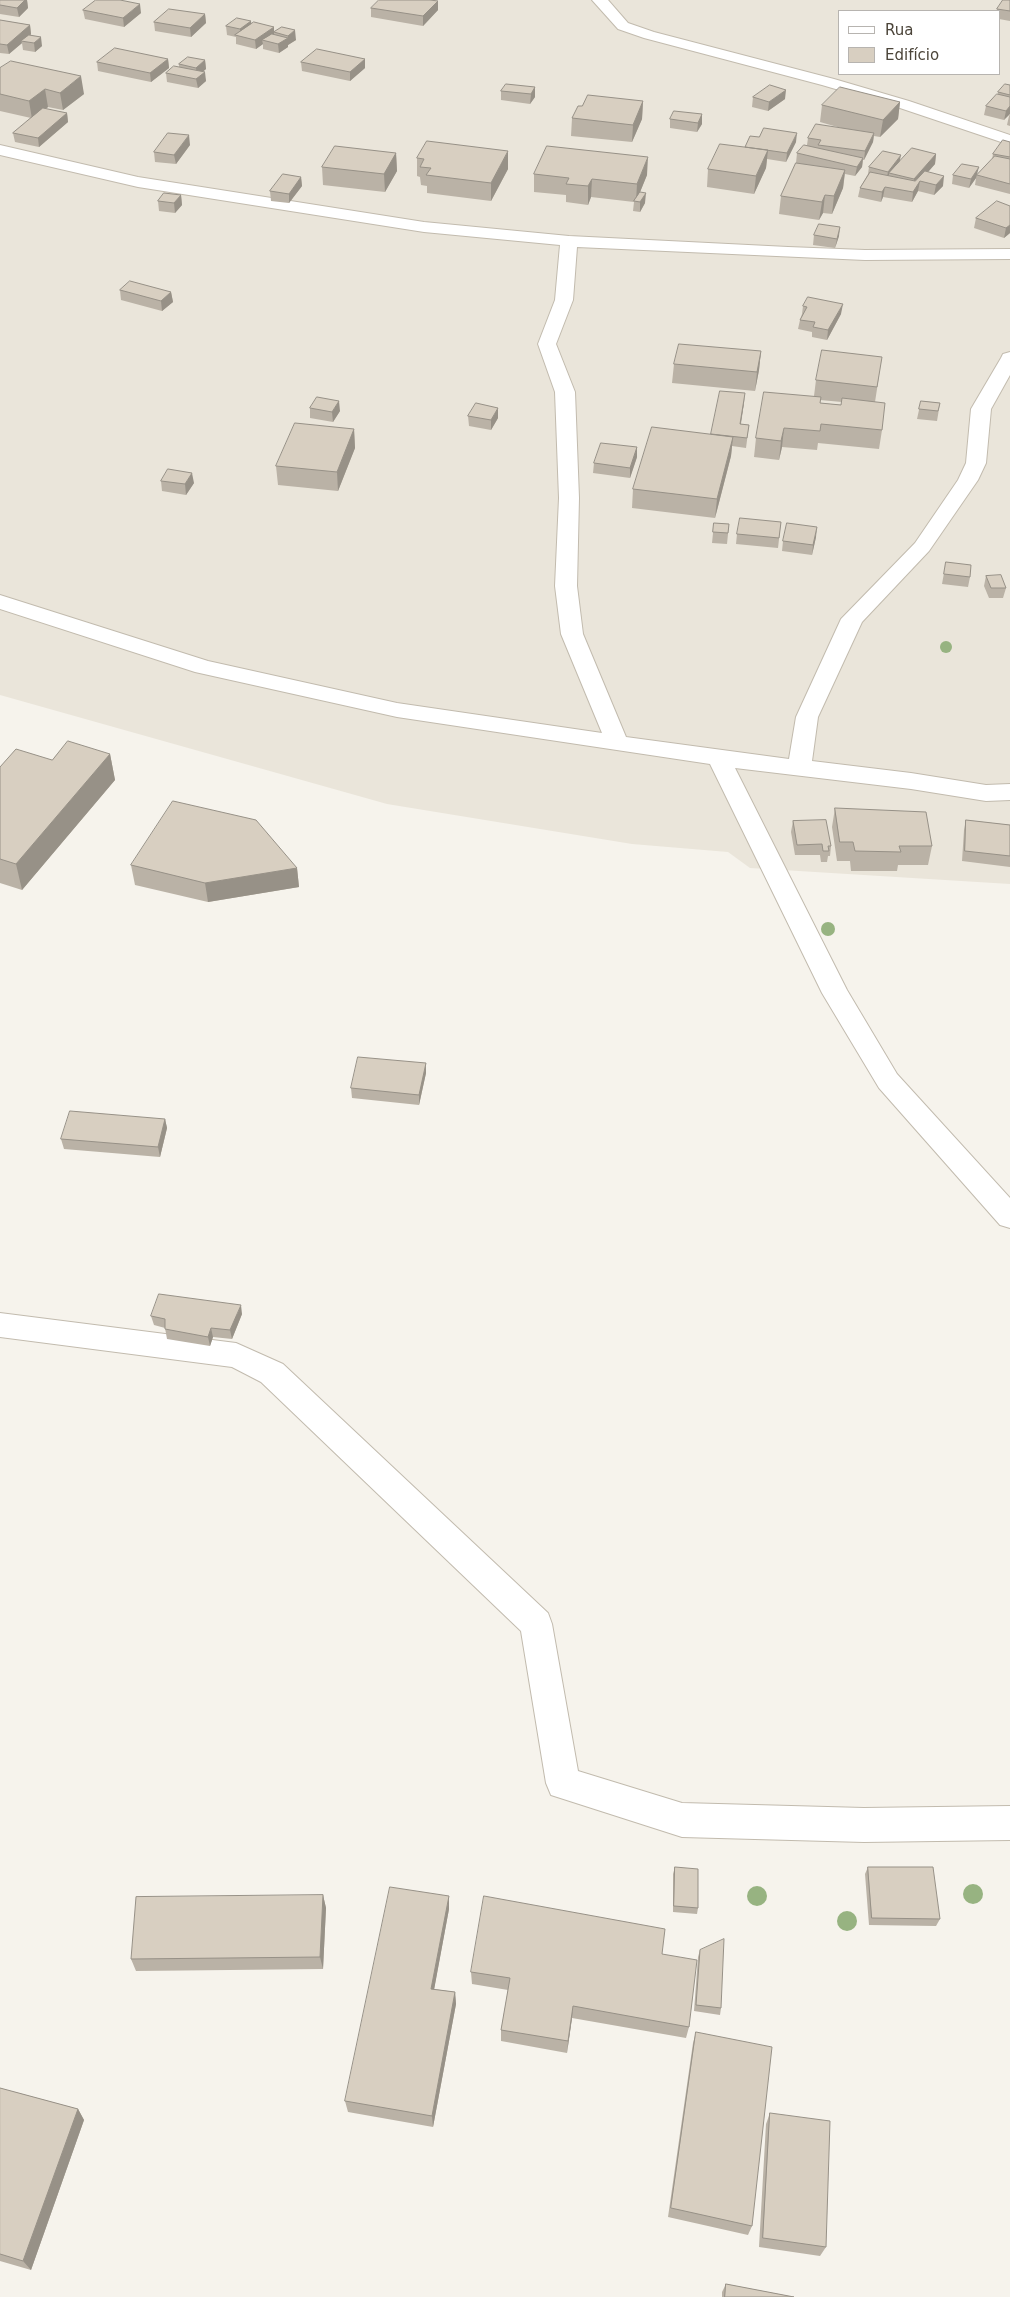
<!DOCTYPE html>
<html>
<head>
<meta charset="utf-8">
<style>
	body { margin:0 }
	#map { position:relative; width:1010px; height:2297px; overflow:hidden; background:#f6f3ec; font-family:"DejaVu Sans",sans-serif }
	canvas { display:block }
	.legend { position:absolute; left:838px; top:10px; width:162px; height:65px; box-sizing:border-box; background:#fff; border:1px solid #b7b4b0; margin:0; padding:6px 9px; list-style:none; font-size:15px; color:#4b4439 }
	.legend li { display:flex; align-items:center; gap:10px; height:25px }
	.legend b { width:25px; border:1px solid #b7b4b0 }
</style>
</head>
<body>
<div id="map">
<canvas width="1010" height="2297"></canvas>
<ul class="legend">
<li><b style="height:6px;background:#fff"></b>Rua</li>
<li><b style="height:14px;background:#d8cfc1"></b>Edifício</li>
</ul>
</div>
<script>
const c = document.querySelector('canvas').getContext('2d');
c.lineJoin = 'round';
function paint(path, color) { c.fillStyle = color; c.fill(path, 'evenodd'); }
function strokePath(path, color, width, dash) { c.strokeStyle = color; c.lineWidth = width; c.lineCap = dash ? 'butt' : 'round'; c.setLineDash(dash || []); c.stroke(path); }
paint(new Path2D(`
	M0,0H1010V884L750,868L728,852L632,844L387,804L0,695ZM839,11H999V74H839Z`), '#eae5da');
const minor = new Path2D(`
	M592,0H608L628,23L654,32L834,79L909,101L1010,135V145L897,107L822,85L644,38L618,29Z
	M0,145L138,177L424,222L569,236L788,247L865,250L1010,249V259L865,260L577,247L573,300L556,344L575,392L579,498L577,586L583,634L626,737L789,759L796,717L841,619L915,543L958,480L966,463L971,409L1001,358L1003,354L1010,352V375L991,409L986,463L978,480L929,551L862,622L818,717L812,761L911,773L986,785L1010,784V800L986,801L911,789L735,768L847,990L897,1074L1010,1198V1228L1000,1225L879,1088L822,993L710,764L397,717L195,672L0,609V595L208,661L397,703L602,733L561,634L555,586L559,498L555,392L538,344L555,300L560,245L424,232L138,187L0,155Z
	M0,1313L236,1343L283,1364L548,1613L552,1624L578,1771L682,1803L864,1808L1010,1806V1840L864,1842L682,1837L551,1795L546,1783L521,1631L261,1382L232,1367L0,1337Z`);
strokePath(minor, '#c2bbae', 2);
paint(minor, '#fff');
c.fillStyle = '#97b381';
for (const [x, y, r] of [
	[946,647,6],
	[828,929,7],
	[973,1894,10],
	[757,1896,10],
	[847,1921,10]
]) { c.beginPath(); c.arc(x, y, r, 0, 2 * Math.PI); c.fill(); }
paint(new Path2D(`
	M0,0H27L28,8L19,17L0,14Z
	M1010,0V21L999,19V11H997V9Z
	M438,1V10L423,26L371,17V8Z
	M83,10L141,13L124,27L85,19Z
	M205,14L206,23L191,37L155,31L154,22Z
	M0,20L30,25L31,34V35L42,46L35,52L23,50L22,43L9,54L0,53Z
	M251,21V24L275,32L282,27L296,40L288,45V47L279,53L263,49V44L256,49L236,44V37L227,35L226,26Z
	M168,59L169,68L151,82L98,71L97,62Z
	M365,59V68L350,81L302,71L301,62Z
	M205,60L206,69L203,71L206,81L198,88L167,82L166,73L179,67V64Z
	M0,68L84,94L63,110L48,107L46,109L67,113L68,122L39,147L15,142L13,133L31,118L0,111Z
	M1010,85V106L1004,120L984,115L986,106L998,94V92Z
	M535,87V97L530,104L501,100V91Z
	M753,97L785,99L768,111L752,107Z
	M643,101L642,119L632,142L571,136L572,118L582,106Z
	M900,102L898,119L880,137L874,136L873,142L864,160H863L862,167L855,176L845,174L843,188L832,214L823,213L819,220L779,214L781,196L796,163L797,153L807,145L808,138L841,128L820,122L822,105Z
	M702,114V124L697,132L670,128V119Z
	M1010,114V126L1007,125L1009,116Z
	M796,142L786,162L767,159L766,168L754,194L707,187L708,169L745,147Z
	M1010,142V194L975,185L976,178L969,188L952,184L953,175H977L992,160L993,154Z
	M190,145L176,164L155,162L154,152Z
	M396,153L397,171L385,192L323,185L322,167Z
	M936,154L935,164L928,172L943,186L934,195L918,191L912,202L883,197L881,202L858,197L860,188L868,174L869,167Z
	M417,158L508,169L491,201L427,193V186L421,185L420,177L417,176Z
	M534,174L647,175L640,192L645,203L640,212L633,211L634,202L591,197L588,205L566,202V195L534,192Z
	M301,177L302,186L289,203L271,201L270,191Z
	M181,195L182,205L175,213L159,211L158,201Z
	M1010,206V233L1004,238L974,228L976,218Z
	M814,235L839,236L835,248L813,245Z
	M120,290L171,292L173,302L162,311L121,300Z
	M803,306L841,314L827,340L812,337V332L798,329L800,320L802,314Z
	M761,351L759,370L755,391L672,383L674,364Z
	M879,376L875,402L882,430L879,449L818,443L817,450L782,447L779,460L754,457L756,438L814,396L816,380ZM820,400L842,402L841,405L820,403Z
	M921,401L940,403L937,421L917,419Z
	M744,403L741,424L749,425L746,448L732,446L731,456L715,518L632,508L633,489L711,434Z
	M310,408L340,411L333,422L310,418Z
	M468,416L498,418L491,430L469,426Z
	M354,429L355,448L338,491L278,485L276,466Z
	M637,447V457L630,478L593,473L594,463Z
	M161,481L194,483L186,495L162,491Z
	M781,522L778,548L736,544L737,534Z
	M714,523L729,524L727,544L712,543Z
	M816,537L812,555L782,551L783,541Z
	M946,562L970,577L968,587L942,584Z
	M986,576L1006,588L1003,598H989L984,586Z
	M110,754L115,780L22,890L0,883V767L52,760Z
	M835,808L932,846L928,865H898L897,871H851L850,861H837L832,827Z
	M966,820L1010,825V867L962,861L964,830Z
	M793,821L831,846L830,856H828L827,862H821L820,855H795L791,832Z
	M131,865L297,868L299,887L208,902L135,885Z
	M426,1063V1073L419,1105L352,1098L351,1088Z
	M165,1119L167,1128L160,1157L64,1149L61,1139Z
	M242,1314L232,1339L213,1337L210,1346L167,1339L165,1328L154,1325L151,1316Z
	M675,1867L698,1908L697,1914L673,1912V1874Z
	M868,1867L940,1919L936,1926L869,1925L865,1874Z
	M323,1895L326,1908L323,1969L136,1971L131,1959Z
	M449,1896V1909L434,1989L455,1992L456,2004L433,2127L348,2112L345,2101Z
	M700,1950L721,2008L720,2015L694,2011L698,1957Z
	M662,1954L689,2027L686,2038L572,2018L567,2053L501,2041V2030L508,1990L472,1984L471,1972Z
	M696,2032L752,2226L748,2235L668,2217L693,2043Z
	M0,2088L78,2109L84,2120L31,2270L0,2261Z
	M770,2113L826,2247L820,2256L759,2247L766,2124Z
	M726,2284L794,2297H722V2292Z`), '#bab2a6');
paint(new Path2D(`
	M25,0H27L28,8L19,17L17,8Z
	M438,1V10L423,26V16Z
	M140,4L141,13L124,27L123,18Z
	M205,14L206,23L191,37L190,28Z
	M251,21L252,30L241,36L240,29Z
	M30,25L31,34L24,41H21L22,43L9,54L7,45Z
	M274,27V36L262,40L263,44L256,49L255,40Z
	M295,30L296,40L288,45V36Z
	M41,37L42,46L35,52L34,43Z
	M288,38V47L279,53L278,44Z
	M168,59L169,68L151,82L150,73Z
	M365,59V68L350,81V72Z
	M205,60L206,69L197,77L196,68Z
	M205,72L206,81L198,88L196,79Z
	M81,76L84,94L63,110L60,93Z
	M535,87V97L530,104L531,94Z
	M45,89L48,107L32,119L29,101Z
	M786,90L785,99L768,111L769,102Z
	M643,101L642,119L632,142L633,125Z
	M900,102L898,119L880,137L883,120Z
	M1010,106V114L1004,120L1006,111Z
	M67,113L68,122L39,147L38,138Z
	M702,114V124L697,132L698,123Z
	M797,133L796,142L786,162L787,153Z
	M874,133L873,142L864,160L865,151Z
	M189,135L190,145L176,164L174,155Z
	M768,150L766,168L754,194L756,176Z
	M508,151V169L491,201V183Z
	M396,153L397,171L385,192L384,174Z
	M936,154L935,164L913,189L914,179Z
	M901,155L899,165L889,173V178L886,181L888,172Z
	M648,157L647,175L636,202L637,184Z
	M863,158L862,167L855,176L857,167Z
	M979,167L976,178L969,188L971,179Z
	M845,170L843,188L832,214L834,196Z
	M944,176L943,186L934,195L936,185Z
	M301,177L302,186L289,203V194Z
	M592,179L591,197L588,205V186Z
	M920,181L918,191L912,202L913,192Z
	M885,187L883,197L881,202L882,192Z
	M646,193L645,203L640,212V202Z
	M181,195L182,205L175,213L174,203Z
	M825,195L823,213L819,220L822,202Z
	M1010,225V233L1004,238L1006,228Z
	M840,227L839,236L835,248L837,239Z
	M171,292L173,302L162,311L161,301Z
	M843,304L841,314L827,340L828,330Z
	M761,351L759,370L755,391L757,372Z
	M745,393L744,403L739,434L740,424Z
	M339,401L340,411L333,422L332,412Z
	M498,408V418L491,430V420Z
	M784,428L782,447L779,460L781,441Z
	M354,429L355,448L338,491L337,472Z
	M733,437L731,456L715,518L717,499Z
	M637,447V457L630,478V468Z
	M192,473L194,483L186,495L185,484Z
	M817,527L816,537L812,555L813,545Z
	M110,754L115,780L22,890L16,864Z
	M297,868L299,887L208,902L205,883Z
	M426,1063V1073L419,1105V1095Z
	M165,1119L167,1128L160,1157L158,1147Z
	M241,1305L242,1314L232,1339L230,1330Z
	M211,1328L213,1337L210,1346L208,1337Z
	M323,1895L326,1908L323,1969L320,1957Z
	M449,1896V1909L432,2001L431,1989Z
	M455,1992L456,2004L433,2127L432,2116Z
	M573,2006L572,2018L567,2053L568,2041Z
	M78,2109L84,2120L31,2270L23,2261Z`), '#979187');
const building = new Path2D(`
	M0,0H25L17,8L0,5Z
	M96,0H120L140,4L123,18L83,10Z
	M379,0H430L438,1L423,16L371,8Z
	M1003,0H1010V11L997,9Z
	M169,9L205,14L190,28L154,22Z
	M237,18L251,21L240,29L226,26Z
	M0,20L30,25L7,45L0,44Z
	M254,22L274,27L255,40L235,35Z
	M282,27L295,30L288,36L274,32Z
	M272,34L288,38L278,44L262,40Z
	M29,35L41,37L34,43L21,41Z
	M115,48L168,59L150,73L97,62Z
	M317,49L365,59L350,72L301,62Z
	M188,57L205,60L196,68L179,64Z
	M11,61L81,76L60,93L45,89L29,101L0,94V68Z
	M174,66L205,72L196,79L166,73Z
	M506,84L535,87L531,94L501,91Z
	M1005,84L1010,85V95L998,92Z
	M770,85L786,90L769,102L753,97Z
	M840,87L900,102L883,120L822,105Z
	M997,94L1010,97V106L1006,111L986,106Z
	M588,95L643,101L633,125L572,118L578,106H582Z
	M43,108L67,113L38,138L13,133Z
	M674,111L702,114L698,123L670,119Z
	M816,124L874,133L865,151L818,145L821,140L808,138Z
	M764,128L797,133L787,153L745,147L750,136L759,137Z
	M168,133L189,135L174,155L154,152Z
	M1003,140L1010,142V157L993,154Z
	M427,141L508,151L491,183L426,175L431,168L420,167L424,159L417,158Z
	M720,144L768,150L756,176L708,169Z
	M804,145L863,158L857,167L797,153Z
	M335,146L396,153L384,174L322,167Z
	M547,146L648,157L637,184L592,179L588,186L566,184L569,178L534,174Z
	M912,148L936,154L914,179L889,173Z
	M883,151L901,155L888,172L869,167Z
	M995,156L1010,159V184L977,175Z
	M796,163L845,170L834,196L825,195L822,202L781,196Z
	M962,164L979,167L971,179L953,175Z
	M925,171L944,176L936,185L920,181L913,192L885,187L882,192L860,188L870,172L915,181Z
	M283,174L301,177L289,194L270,191Z
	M640,192L646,193L640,202L634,201Z
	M164,193L181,195L174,203L158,201Z
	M997,201L1010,206V225L1006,228L976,218Z
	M819,224L840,227L837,239L814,235Z
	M130,281L171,292L161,301L120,290Z
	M808,297L843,304L828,330L813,327L815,322L800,320L807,307L803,306Z
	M679,344L761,351L757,372L674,364Z
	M822,350L882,357L877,387L816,380Z
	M720,391L745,393L740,424L749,425L747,438L711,434Z
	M764,392L821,397L820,403L841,405L842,398L885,403L882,430L821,424L820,431L784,428L781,441L756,438Z
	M317,397L339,401L332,412L310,408Z
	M921,401L940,403L938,411L919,409Z
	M476,403L498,408L491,420L468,416Z
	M295,423L354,429L337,472L276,466Z
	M652,427L733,437L717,499L633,489Z
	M601,443L637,447L630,468L594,463Z
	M168,469L192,473L185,484L161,481Z
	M740,518L781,522L779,538L737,534Z
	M714,523L729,524L728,533L713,532Z
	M787,523L817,527L813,545L783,541Z
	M946,562L971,565L970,577L944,574Z
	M1001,575L1006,588H991L986,576Z
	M68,741L110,754L16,864L0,859V767L16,749L52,760Z
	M173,801L256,820L297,868L205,883L131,865Z
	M835,808L926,812L932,846H899L901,852L855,851L853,842H840Z
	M826,820L831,846H828L829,851H823L822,844L797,845L793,821Z
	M966,820L1010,825V856L965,851Z
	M358,1057L426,1063L419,1095L351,1088Z
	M70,1111L165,1119L158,1147L61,1139Z
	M159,1294L241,1305L230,1330L211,1328L208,1337L165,1329V1319L151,1316Z
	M675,1867L698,1869V1908L674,1906Z
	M868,1867H933L940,1919L872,1918Z
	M390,1887L449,1896L431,1989L455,1992L432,2116L345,2101Z
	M323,1895L320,1957L131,1959L136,1897Z
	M484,1896L665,1929L662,1954L697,1960L689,2027L573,2006L568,2041L501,2030L510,1978L471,1972Z
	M724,1939L721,2008L696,2005L700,1950Z
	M696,2032L772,2047L752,2226L671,2208Z
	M0,2088L78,2109L23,2261L0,2254Z
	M770,2113L830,2121L826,2247L763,2238Z
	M726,2284L794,2297H725Z`);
paint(building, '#d8cfc1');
strokePath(building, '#979187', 1);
</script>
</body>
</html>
